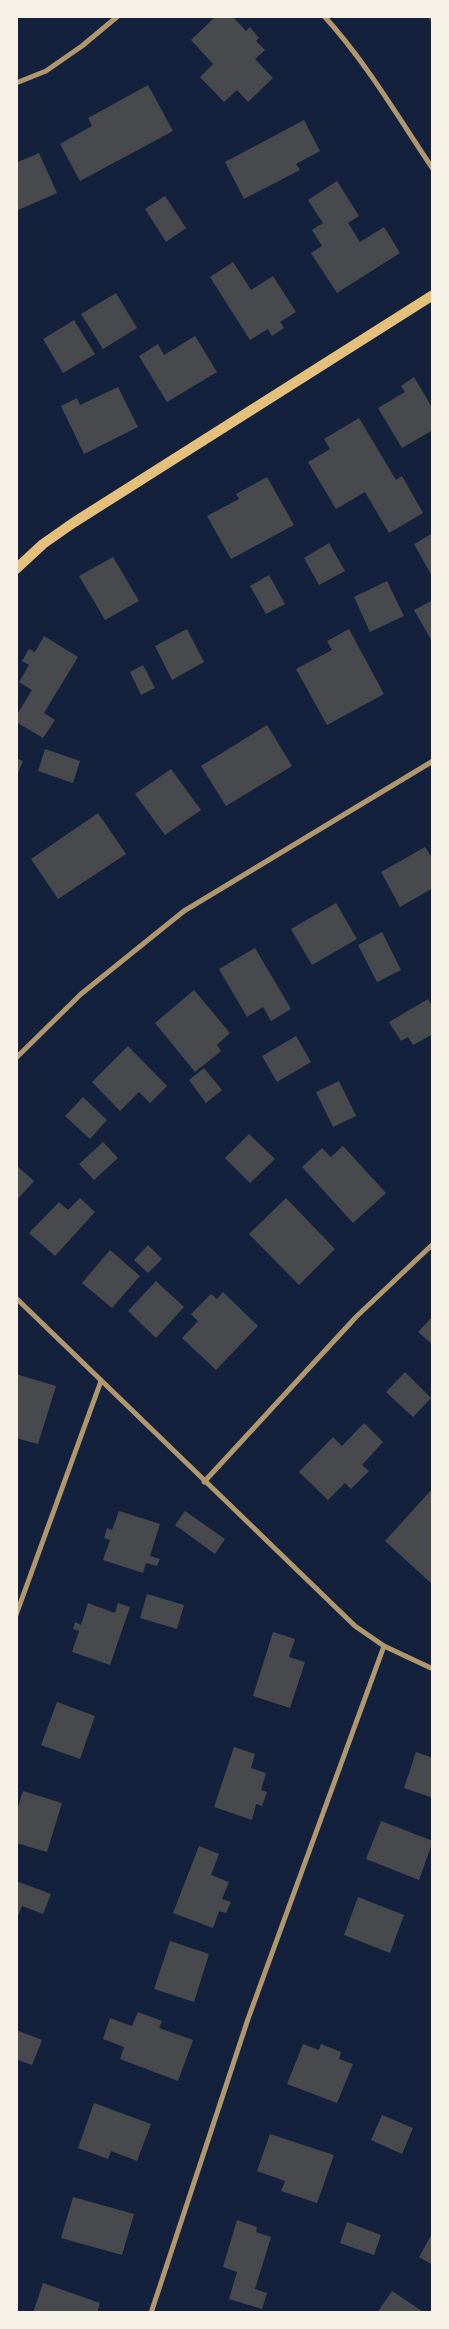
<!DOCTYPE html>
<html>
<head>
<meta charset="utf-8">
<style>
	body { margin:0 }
	#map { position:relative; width:449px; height:2329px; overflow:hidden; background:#14213d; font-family:Quicksand,sans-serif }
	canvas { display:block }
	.frame { position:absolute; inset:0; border:18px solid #f6f1e7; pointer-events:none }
</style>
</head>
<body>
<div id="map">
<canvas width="449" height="2329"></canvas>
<div class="frame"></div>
</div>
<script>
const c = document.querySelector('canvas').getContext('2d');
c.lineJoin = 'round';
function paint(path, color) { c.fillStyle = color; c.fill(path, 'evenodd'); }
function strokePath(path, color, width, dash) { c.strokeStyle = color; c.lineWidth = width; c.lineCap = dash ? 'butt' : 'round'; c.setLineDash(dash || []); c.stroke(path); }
paint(new Path2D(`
	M216,16H232L246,31L250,27L259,38L256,41L265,50L255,59L273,78L248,102L237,90L224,102L200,77L213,64L191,40Z
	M427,16H433V25Z
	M148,85L173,131L80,181L60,144L92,126L88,118Z
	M304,120L320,151L296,164L300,170L244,199L225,162Z
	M39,153L57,193L16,211V163Z
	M337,181L359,216L348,223L360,242L384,227L400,253L337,293L311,253L322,246L312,230L323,223L308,200Z
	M165,196L186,228L166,242L145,209Z
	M233,262L251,290L273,276L296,312L280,322L284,328L272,336L268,329L250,340L210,277Z
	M116,293L137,328L103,349L81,314Z
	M74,320L95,354L63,373L43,339Z
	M195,336L217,372L167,402L139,356L158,344L164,355Z
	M414,377L433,409V430L402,448L378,408L405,392L401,386Z
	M118,387L138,427L84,454L61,406L77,398L80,405Z
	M359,418L396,480L402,476L423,513L389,533L365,492L336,509L308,462L330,449L324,439Z
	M267,477L294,525L231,559L207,516L239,499L236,494Z
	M433,533V578L414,544Z
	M329,543L345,571L319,585L304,558Z
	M113,557L139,601L105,620L79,576Z
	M269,575L285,604L266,614L250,586Z
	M387,581L404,616L370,632L354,597Z
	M433,600V643L414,610Z
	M187,629L204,662L172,680L155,646Z
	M349,629L384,694L327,725L296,669L332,650L327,641Z
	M44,636L78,657L44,713L55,720L43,738L16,722V716L32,690L19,682L29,665L22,661L29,649L35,652Z
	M143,665L155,688L141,695L130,672Z
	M267,725L292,766L226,806L201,766Z
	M45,749L80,761L73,783L38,771Z
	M16,758L23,761L16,778Z
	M171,769L201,810L165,835L135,794Z
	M98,813L126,854L58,899L31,859Z
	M425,847L433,859V888L400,907L381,872Z
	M336,903L357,939L312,965L291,929Z
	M382,932L401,970L377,982L358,945Z
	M255,948L291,1009L271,1021L263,1007L247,1017L219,969Z
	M194,990L230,1033L217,1045L221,1051L195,1072L155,1023Z
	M428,999L433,1008V1034L413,1045L408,1037L401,1041L389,1022Z
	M296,1036L311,1062L277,1082L262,1056Z
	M128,1046L167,1086L150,1103L139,1092L120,1111L92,1082Z
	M204,1068L222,1090L206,1103L189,1080Z
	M339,1081L356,1116L333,1127L316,1092Z
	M83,1097L107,1120L90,1139L65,1116Z
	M249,1134L275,1159L250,1183L225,1158Z
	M103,1142L118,1158L94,1180L79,1164Z
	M343,1146L386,1193L353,1223L302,1167L322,1148L331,1157Z
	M16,1165L34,1181L16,1201Z
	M80,1198L95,1212L55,1256L29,1233L59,1202L68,1210Z
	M286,1198L335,1249L299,1285L249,1234Z
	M148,1245L162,1259L148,1273L134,1260Z
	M110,1250L140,1276L112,1308L82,1283Z
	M156,1281L184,1307L156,1338L128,1311Z
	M223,1292L258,1326L216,1370L182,1338L198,1321L191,1314L211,1294L217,1299Z
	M433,1316V1345L418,1332Z
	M405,1372L431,1398L413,1417L386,1392Z
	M16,1374L56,1386L38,1444L16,1438Z
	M364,1423L383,1442L362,1465L369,1471L351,1489L345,1483L328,1500L299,1472L333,1437L342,1446Z
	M433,1488V1585L385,1541Z
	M119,1511L160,1524L150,1556L160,1559L157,1566L146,1563L143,1573L103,1560L110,1540L104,1538L107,1528L112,1530Z
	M185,1511L225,1539L215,1554L175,1525Z
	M147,1594L184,1605L177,1629L140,1618Z
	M88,1603L115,1613L118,1603L130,1607L110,1665L72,1652L79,1631L73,1629L75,1622L81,1625Z
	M273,1632L295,1639L289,1657L305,1662L290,1708L253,1696Z
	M57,1702L95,1716L80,1759L41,1745Z
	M234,1747L255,1754L251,1768L266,1773L261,1790L267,1792L262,1806L256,1804L252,1820L214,1807Z
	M416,1752L433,1758V1798L404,1788Z
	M23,1791L62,1803L47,1852L16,1843V1813Z
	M381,1821L433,1841L419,1880L366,1859Z
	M199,1846L219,1854L211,1875L229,1882L222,1899L231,1902L226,1913L219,1911L213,1928L173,1913Z
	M16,1881L51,1894L43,1914L22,1906L16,1920Z
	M358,1897L404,1915L390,1953L344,1935Z
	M170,1941L209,1954L194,2002L154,1989Z
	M138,2012L162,2021L159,2028L193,2040L178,2081L120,2059L124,2047L103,2039L110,2018L132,2026Z
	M16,2030L42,2040L32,2065L16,2059Z
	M303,2044L319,2050L321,2044L341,2052L339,2059L353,2064L337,2103L287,2084Z
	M94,2103L151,2124L137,2161L111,2151L108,2159L78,2148Z
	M382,2115L413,2128L402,2154L371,2140Z
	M270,2134L334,2155L317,2203L281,2191L285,2181L257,2171Z
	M73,2197L134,2214L122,2255L61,2238Z
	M237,2220L257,2227L256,2232L271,2237L255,2289L267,2293L262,2309L229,2299L237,2272L223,2267Z
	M347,2222L381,2235L374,2255L340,2243Z
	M433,2232V2265L419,2257Z
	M43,2283L100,2303L97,2313H33Z
	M392,2291L425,2313H377Z`), '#48494c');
strokePath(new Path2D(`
	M324,16C366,62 398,117 433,169
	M16,83L46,71L82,46L118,16
	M16,1058L81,994L184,911L433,761
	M16,1298L355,1626L384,1646L433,1669
	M204,1482L356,1317L433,1244
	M16,1615L101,1381
	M151,2313L248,2019L384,1646`), '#b1986c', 5);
strokePath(new Path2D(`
	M16,569L43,544L73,523L433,295`), '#e5c07b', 10);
</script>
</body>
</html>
